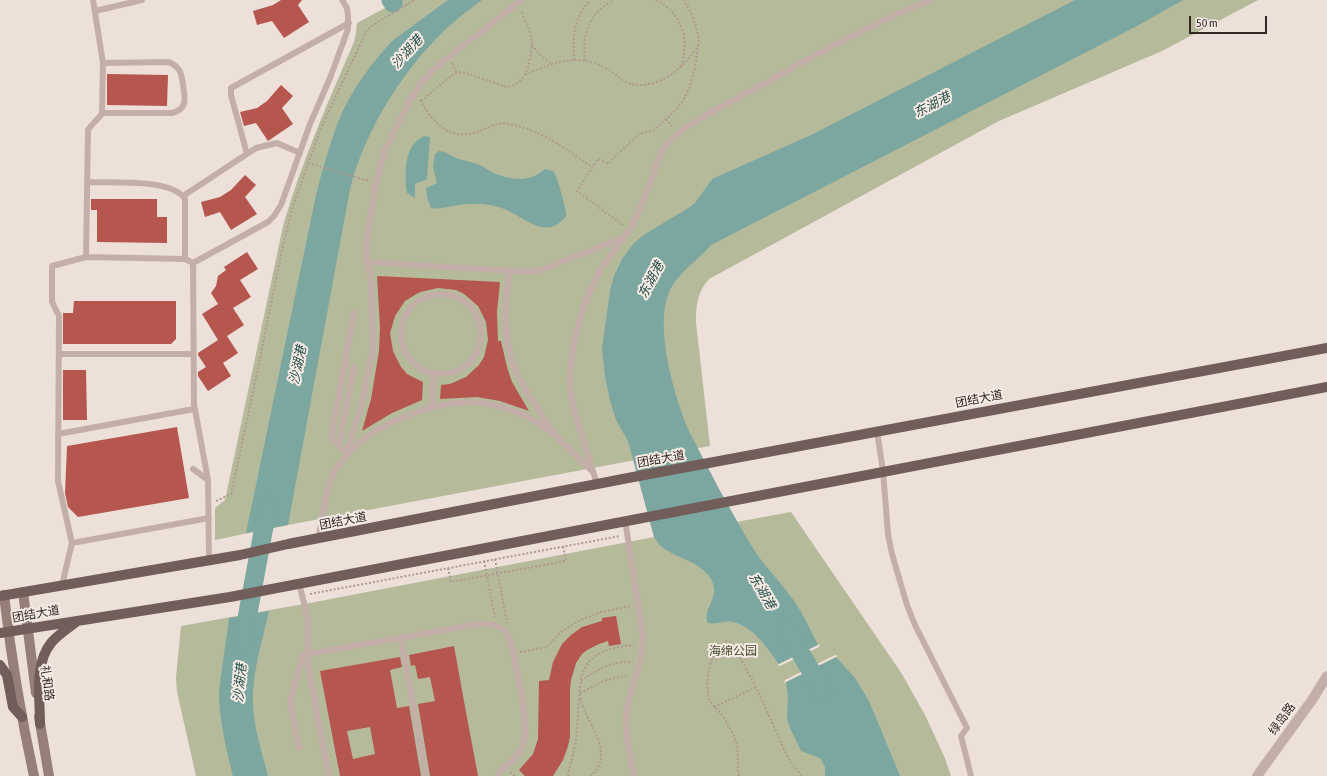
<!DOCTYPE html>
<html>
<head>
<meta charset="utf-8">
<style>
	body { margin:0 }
	#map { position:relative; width:1327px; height:776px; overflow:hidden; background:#ede0d9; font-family:"Asap Condensed",sans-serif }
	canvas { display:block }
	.scale { position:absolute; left:1189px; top:16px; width:78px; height:18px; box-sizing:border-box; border:2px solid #312826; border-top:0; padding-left:5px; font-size:12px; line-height:14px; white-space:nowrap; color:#312826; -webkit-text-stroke:3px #f6ebe4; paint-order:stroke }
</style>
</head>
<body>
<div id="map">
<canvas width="1327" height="776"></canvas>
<div class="scale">50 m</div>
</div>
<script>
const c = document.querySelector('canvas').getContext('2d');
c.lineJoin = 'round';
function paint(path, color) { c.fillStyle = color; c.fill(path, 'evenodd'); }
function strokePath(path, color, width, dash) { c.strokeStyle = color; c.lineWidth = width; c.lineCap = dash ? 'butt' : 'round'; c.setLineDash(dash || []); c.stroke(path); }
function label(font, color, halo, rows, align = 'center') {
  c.font = font + ' "Asap Condensed","Noto Sans SC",sans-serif'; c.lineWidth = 4; c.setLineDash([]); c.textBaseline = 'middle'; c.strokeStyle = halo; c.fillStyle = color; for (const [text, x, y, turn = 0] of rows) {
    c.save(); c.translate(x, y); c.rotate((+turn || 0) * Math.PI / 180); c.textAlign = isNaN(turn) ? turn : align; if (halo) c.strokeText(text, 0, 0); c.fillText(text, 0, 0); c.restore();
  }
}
paint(new Path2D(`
	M400,0H1258L1162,51L999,121L709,279C697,292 696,306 696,323L710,446L288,525L215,540V508L225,500L283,226C301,163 328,102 354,42L356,33L357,23Z
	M791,512L902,674L925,715L944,756L951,776H196L177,692L176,678L181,626L315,602L654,537Z`), '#b5ba9b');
paint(new Path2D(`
	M448,0H482C473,7 464,13 455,21C408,61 365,128 350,189L288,525L246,533L316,195C322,171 329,146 338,122C350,92 370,65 392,41Z
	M1075,0H1183L1137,26L711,245C696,263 674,274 667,298C656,332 675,401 690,433C699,451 709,469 718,487C729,506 739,526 751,545C761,562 776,577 788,593C801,609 809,627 818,645L779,664C767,648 754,627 733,622C725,620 716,625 708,623C701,608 724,596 709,576C695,557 665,558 654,537L628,441L616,420L610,400L605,377L602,349L610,291L614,276L622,259L634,243L645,234L687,209L695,203L712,179L811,135Z
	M425,136L430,137L427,179L415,184V198L407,193C404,174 404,143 425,136Z
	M439,151C445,151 450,155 456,158C464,161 474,162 482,166C486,168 489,171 493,173C510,180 530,183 545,169C548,170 551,170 554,172C557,176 567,211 566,216C545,244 522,213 498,207C485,203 472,203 459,205C450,206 440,210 431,208L427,197L426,188L437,183L433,167L435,154Z
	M269,611C263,638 252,674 253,701C253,726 262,752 268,776H233C226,748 219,720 219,691L229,618Z
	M836,657L855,678L869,701L900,776H825V767L820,758L801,751L790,728L787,719L788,696L786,682Z`), '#7ca6a0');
paint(new Path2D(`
	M820,644L819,647L780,666L777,665Z
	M835,655L838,656L784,683L785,680Z`), '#ede0d9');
strokePath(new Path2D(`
	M391,0L393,3
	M788,632L823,691
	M243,640L268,505`), '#7ca6a0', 19);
paint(new Path2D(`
	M281,0H302L298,5L309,22L284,38L272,21L257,25L253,11L273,5Z
	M107,74L168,75L167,106L107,105Z
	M281,85L293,96L282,108L293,124L268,141L256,123L244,126L240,112L257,108L267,101Z
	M245,175L256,185L245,197L257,214L231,230L220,212L205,217L201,202L220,197L231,190Z
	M91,199H157V217H167V243L97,242V210H91Z
	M247,252L258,269L240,280L251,297L233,308L244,325L227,336L238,353L223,363L231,376L208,391L198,376V372L206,367L198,355V353L218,340L202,314L218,304L211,293L216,286L218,276L226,270L224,267Z
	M377,276L500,282L497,312L498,341H501L507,367L512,382L529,411L500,401L477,397L440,399L441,385L450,384L466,377L479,365L484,357L488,340L486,322L478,306L464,294L456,290L438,288L420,292L405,301L395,316L390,333L393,351L401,367L407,374L423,382L422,400L392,413L362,431L371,399L379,351L380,328Z
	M74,301H176V339L171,344H63V313H73Z
	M63,370H86L87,420H63Z
	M177,427L189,498L78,517L68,507L65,493L67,446Z
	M616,616L621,644L609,646L608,641L599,644L587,650L582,654L576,663L571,680L570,689V737L568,746L563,760L553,776H525L519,770L533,754L538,739L539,681L549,680L553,662L562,644L571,635L582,627L602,621V618Z
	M454,646L463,696L478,776H430L418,704L435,701L430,677L418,679L415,665L411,666L409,655Z
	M400,657L402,667L390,670L397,708L409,706L421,776H340L320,671ZM370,727L375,754L353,759L347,731Z`), '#b5564f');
strokePath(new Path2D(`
	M656,0C682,14 690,38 681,67
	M532,45L542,57L552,64
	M574,60C573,36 573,18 591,0
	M585,61C582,33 589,13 614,0
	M452,63L457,73
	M525,75C554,62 579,52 609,70C615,74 621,79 627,83C656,92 684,69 698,45
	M420,100C433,123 451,143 480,131C489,127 499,121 509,124C541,130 566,149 592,167
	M421,101L455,73L460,72L465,73L507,87C513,86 522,81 525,75C529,68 533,46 531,37C529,28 524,19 521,10
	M666,119L673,128
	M308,163L369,181
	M623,225L577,191L598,159L608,164L639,134L654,130L675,111L683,101L689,89L695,68L699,39L693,17L684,0
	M216,501L231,494L251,402L283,245L293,206L321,128L367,30L373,25L414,0
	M495,559L507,623
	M484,561L495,617
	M448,568L451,582L566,561L563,546
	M310,594L620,536
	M520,652L547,647L561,632L580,620L601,612L631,606
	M581,681C597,670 613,660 633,662
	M580,693L606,680L629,675
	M714,707L756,687
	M510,772L515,776
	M568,776L576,741L579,699
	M590,776C618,755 585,722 580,697C579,691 580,685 581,679C586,653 611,647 634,645
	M739,776C736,764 740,751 735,739C732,731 727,723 722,715C718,710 713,706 710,701C703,687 710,645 728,641L732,643L756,687L788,758L802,776`), '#af9991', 2, [2, 2]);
strokePath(new Path2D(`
	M95,11L142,0
	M102,113H172C188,109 185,98 183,85C182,80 182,74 179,70C177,66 173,64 169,62L103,63
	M247,154L231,95V88L349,23
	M87,182C110,183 172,178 185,199V259
	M183,196L256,148L277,143L300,153
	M86,257L88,130L91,126L102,114L103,63L93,0
	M367,262L530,272L540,270L551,266L623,238
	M509,271C506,299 503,326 510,354C517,382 538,407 553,432
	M401 334a40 40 0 1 1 80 0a40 40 0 1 1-80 0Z
	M59,354H193
	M432,408L433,374
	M877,431L883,471L888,534L892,554L907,605L915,625L967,728L961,736L971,776
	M58,434L194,409
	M339,445L354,367
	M346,453L362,404L373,350L371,279L367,262L366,245L376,182L385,150L409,102L421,83L430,73L446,59L522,0
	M348,455L331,437L354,313
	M193,469L208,480
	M597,485C589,455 576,425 571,394C566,361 581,307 596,278C606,259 621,243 632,225C640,209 647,192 653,175C656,165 659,154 666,145C682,125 722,107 745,94C805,61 866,26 930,0
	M625,520L643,636L640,661L628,704L626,719L627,739L634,776
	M318,539C323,517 325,491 335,471C358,429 427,402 473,402C491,403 510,409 526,416C552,429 572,452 593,472
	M72,543L209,518
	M209,560L208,480L194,404L193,263L268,222L274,216L281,205L310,124L330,78L348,29V16L347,8L342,0
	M299,583L308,619V666L329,776
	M62,585L72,543L58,481L59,316L52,302V266L86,257L185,259L193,263
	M401,638L426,776
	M299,748L290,702L303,655L478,624C494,623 502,624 510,639C515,664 532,727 522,748C517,759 504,766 497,776`), '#c3afa7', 6);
strokePath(new Path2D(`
	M1257,776L1312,700L1327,676`), '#c3afa7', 10);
strokePath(new Path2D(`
	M23,592L36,693
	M4,595C11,656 21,717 34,776
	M39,717L49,776`), '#967e79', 10);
strokePath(new Path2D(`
	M0,596L240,555L288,544L628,478L1327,348
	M0,633L230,597L1327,387
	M0,665L7,675L13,707L22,717
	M40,724C40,698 34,664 51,643C58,634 69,628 77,621`), '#715d59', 10);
label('12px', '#312826', '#f6ebe4', [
	["团结大道",979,399,-11],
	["团结大道",661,459,-10],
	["团结大道",343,521,-11],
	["团结大道",36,614,-10],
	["礼和路",47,683,82],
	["绿岛路",1282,719,-54]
]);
label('12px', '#464c2d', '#f6ebe4', [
	["海绵公园",733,651]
]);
label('italic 13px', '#224c48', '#f6ebe4', [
	["沙湖港",407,52,-48],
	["东湖港",932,105,-28],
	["东湖港",651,280,-62],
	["沙湖港",298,365,-78],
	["东湖港",762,591,59],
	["沙湖港",240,683,-85]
]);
</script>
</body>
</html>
